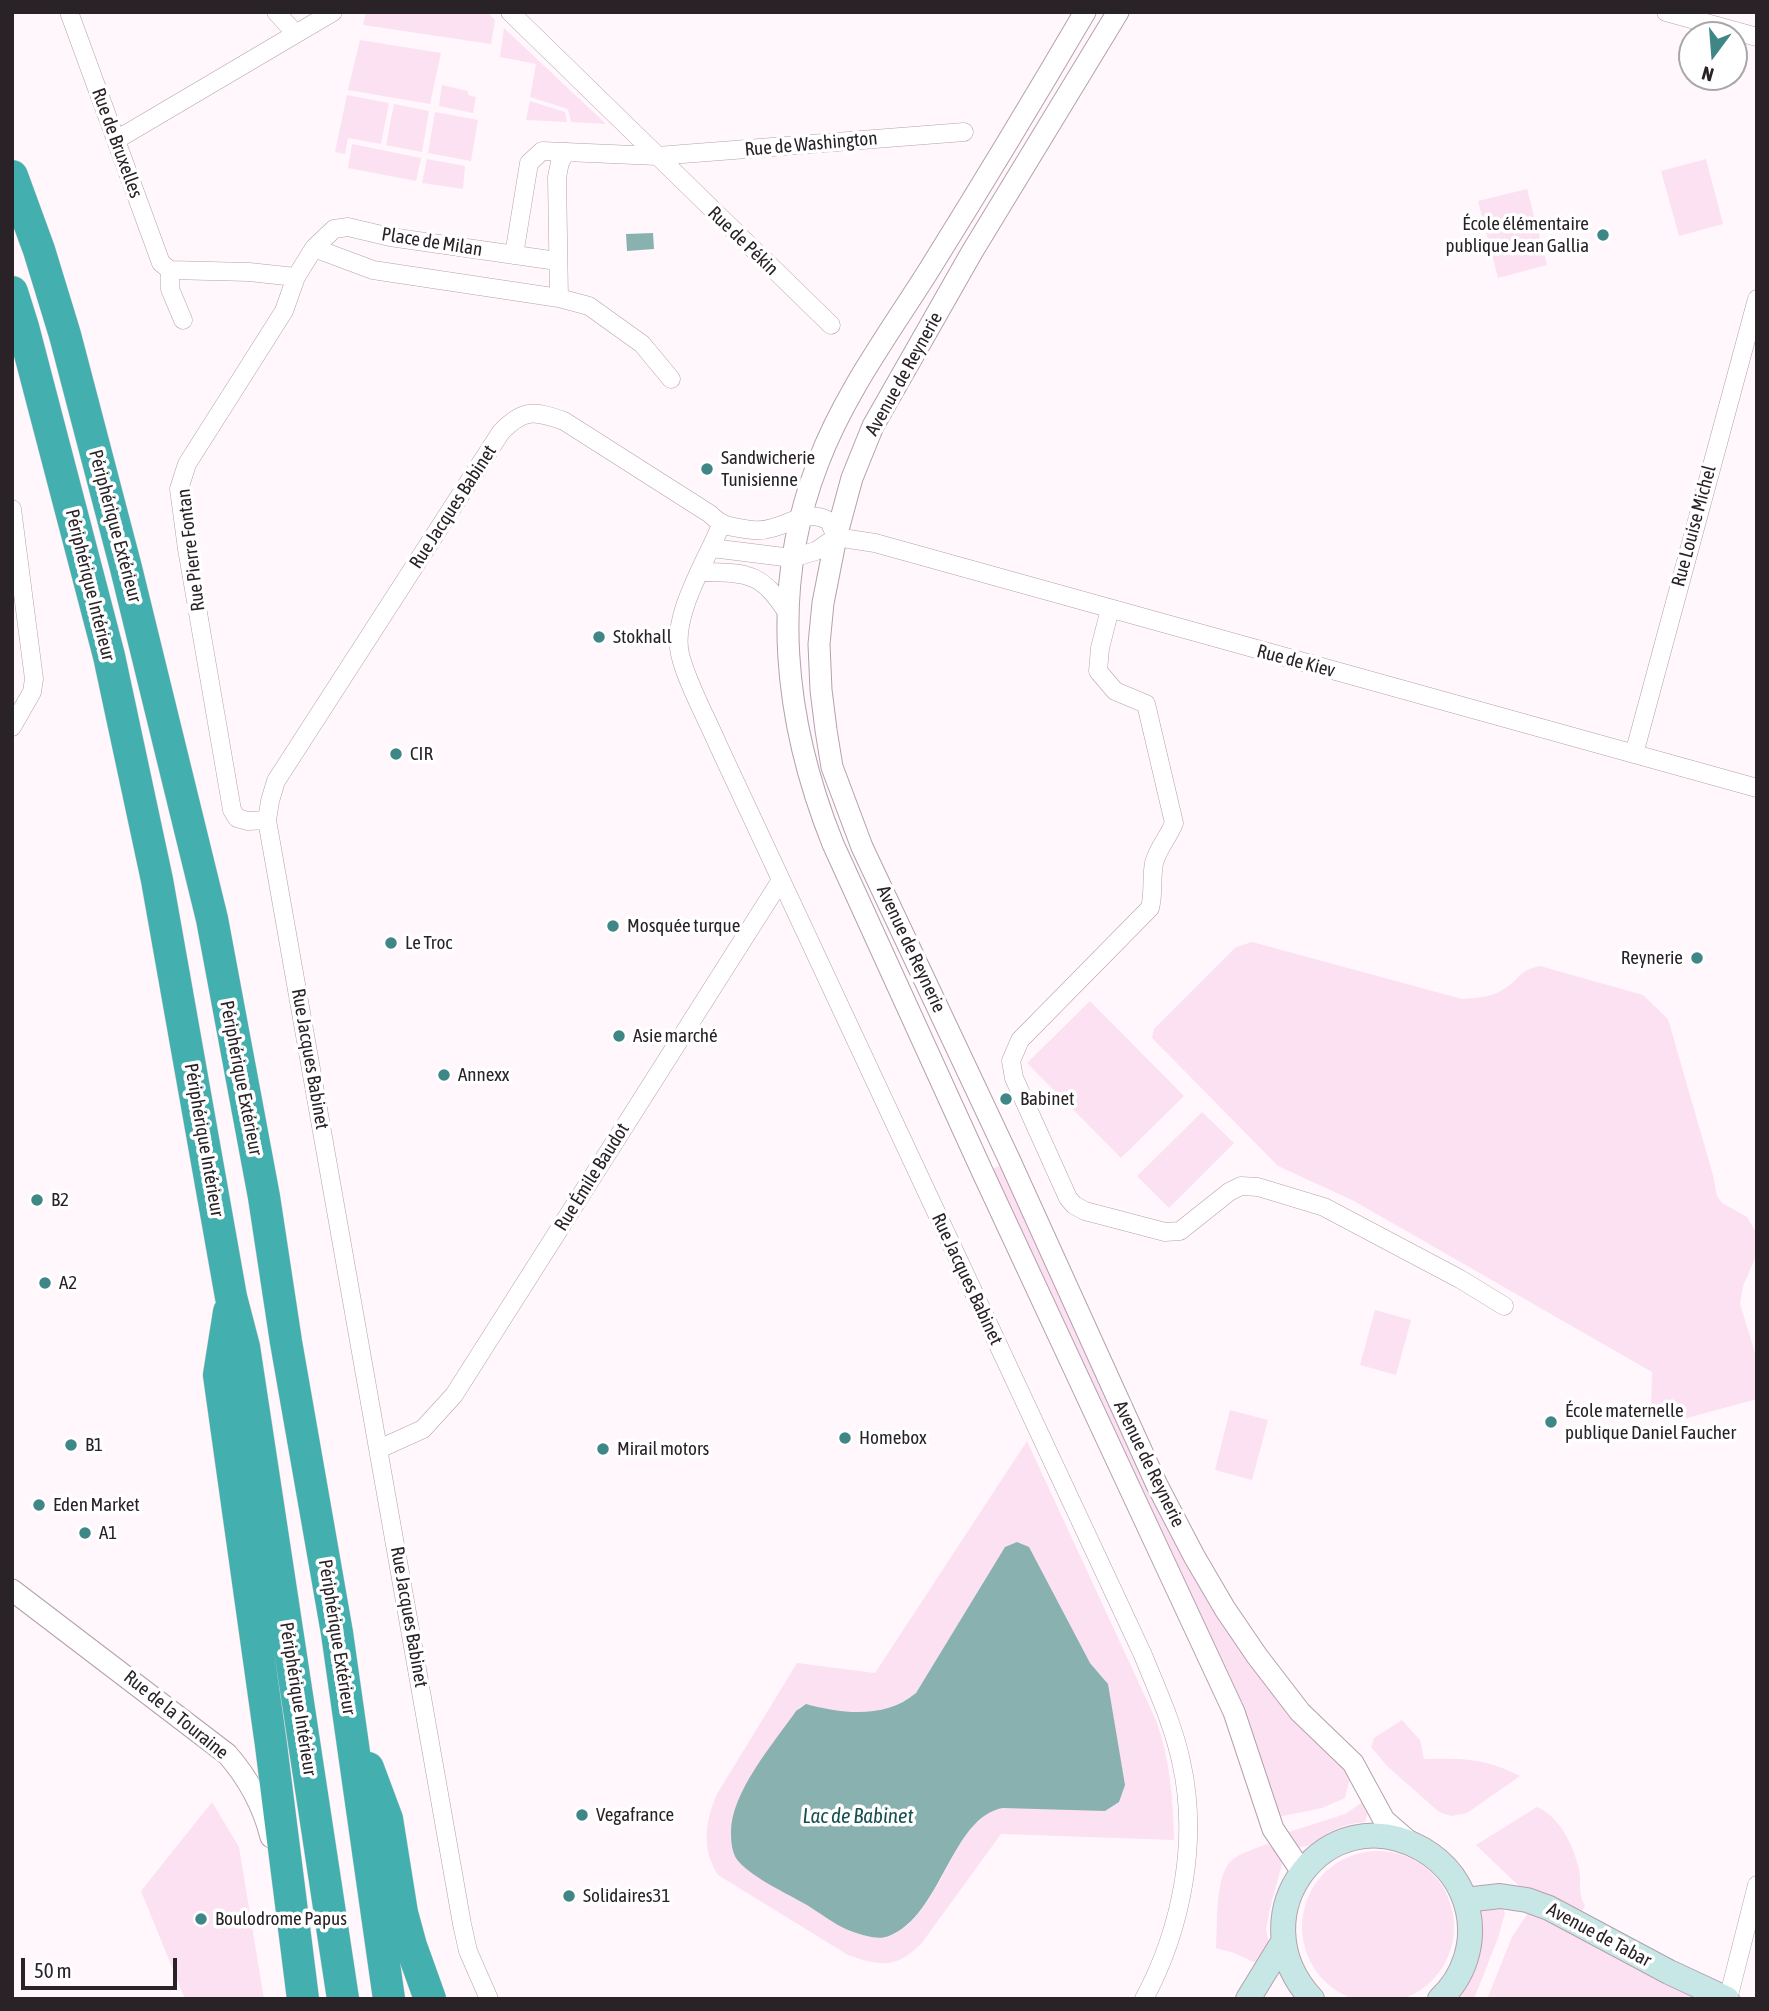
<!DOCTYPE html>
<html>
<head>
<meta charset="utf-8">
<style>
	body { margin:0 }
	#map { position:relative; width:1769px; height:2011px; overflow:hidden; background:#fff7fc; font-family:"Asap Condensed",sans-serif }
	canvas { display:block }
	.frame { position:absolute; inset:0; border:14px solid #292227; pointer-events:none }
	.north { position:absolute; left:1678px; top:21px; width:70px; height:70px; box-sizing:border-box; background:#fff; border:2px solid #a9a7a9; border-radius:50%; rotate:196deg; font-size:19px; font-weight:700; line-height:28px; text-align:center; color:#292227 }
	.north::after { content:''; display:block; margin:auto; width:24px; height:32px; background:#3f8786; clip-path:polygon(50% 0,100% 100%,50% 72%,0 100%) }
	.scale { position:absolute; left:21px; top:1958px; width:156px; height:32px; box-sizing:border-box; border:4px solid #292227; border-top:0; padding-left:9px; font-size:21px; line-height:24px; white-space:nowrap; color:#292227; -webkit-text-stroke:5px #fff; paint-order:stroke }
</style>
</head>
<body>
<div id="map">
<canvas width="1769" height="2011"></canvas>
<div class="frame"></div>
<div class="north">N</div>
<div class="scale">50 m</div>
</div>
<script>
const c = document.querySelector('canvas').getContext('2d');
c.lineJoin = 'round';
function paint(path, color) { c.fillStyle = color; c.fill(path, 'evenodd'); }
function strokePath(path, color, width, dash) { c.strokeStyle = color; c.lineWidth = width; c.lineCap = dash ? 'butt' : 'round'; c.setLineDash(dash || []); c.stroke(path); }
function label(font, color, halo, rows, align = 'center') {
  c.font = font + ' "Asap Condensed",sans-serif'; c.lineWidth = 7; c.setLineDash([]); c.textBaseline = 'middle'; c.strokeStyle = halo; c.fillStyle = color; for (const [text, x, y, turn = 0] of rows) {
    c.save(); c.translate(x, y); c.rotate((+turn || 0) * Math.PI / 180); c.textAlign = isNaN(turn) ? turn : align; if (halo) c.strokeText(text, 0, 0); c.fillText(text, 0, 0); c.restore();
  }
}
paint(new Path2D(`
	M366,12H487L495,20L491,44L363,25Z
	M504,28L606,124L571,122L568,109L530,97L536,64L500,57Z
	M360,40L441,53L430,104L348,90Z
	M442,85L468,91V95L476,97L473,113L439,106Z
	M347,95L389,103L381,144L348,138L345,154L335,152Z
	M530,101L565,112L567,122L526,120Z
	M394,104L429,111L422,152L386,145Z
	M435,112L478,120L471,161L428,153Z
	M352,144L421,158L416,181L348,168Z
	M427,159L465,166L463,189L422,183Z
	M1706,159L1723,224L1679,236L1661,171Z
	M1527,189L1547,265L1498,278L1478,201Z
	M1252,942L1462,999C1477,998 1494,997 1507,987C1522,976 1519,971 1540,966L1643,995L1668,1019L1713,1175L1717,1196L1722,1203L1747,1217L1757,1234L1756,1256L1743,1286L1740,1304L1757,1359V1399L1683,1419L1661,1413L1651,1407L1652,1372L1354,1201L1278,1166L1152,1038L1154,1029L1236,947Z
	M1090,1001L1184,1096L1121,1158L1027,1063Z
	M1202,1112L1234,1143L1169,1208L1137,1176Z
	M1006,1163L1170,1518L1353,1778L1349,1782L1345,1798L1322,1808L1278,1817L992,1169Z
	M1375,1310L1411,1320L1396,1375L1360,1365Z
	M1230,1410L1268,1420L1252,1480L1215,1470Z
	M1027,1441L1156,1720C1170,1759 1173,1798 1174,1840L1001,1834L921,1944C896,1969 879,1966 848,1955L718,1875C701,1848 705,1822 717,1794L797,1663L875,1673ZM1005,1548L1090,1663L1104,1679L1108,1694L1003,1808C949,1818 943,1921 884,1938L847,1930L739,1798L800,1707C810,1702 821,1709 832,1711C860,1716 894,1711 916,1693Z
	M1402,1720L1420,1740L1424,1759C1463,1758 1485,1758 1520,1776L1467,1813L1451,1816L1439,1812L1387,1766L1371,1747L1374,1738Z
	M1364,1801L1368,1812L1365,1822C1352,1823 1341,1826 1330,1832C1319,1837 1311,1848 1299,1847L1289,1832L1345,1814Z
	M212,1802L239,1847L264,1999H185L141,1891Z
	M1537,1807C1560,1817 1573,1845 1579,1869C1582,1884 1577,1890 1585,1906L1580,1914L1519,1886L1476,1845Z
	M1268,1844L1278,1854L1282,1864L1269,1912L1266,1930L1270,1948L1256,1963L1234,1953L1216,1948C1218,1924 1214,1874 1233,1859C1243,1852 1256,1848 1268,1844Z
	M1302 1927a76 76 0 1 1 152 0a76 76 0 1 1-152 0Z
	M1480,1907L1503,1909L1505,1913L1498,1938L1474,1999H1453Z
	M1528,1913L1545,1917L1701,1999H1487L1512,1937Z`), '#fbe1f1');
paint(new Path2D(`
	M653,233L654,249L627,251L626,234Z
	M1017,1542L1029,1547L1090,1663L1108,1684L1125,1785L1119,1802L1105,1811L1003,1808C951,1817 942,1915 889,1936C878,1941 859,1934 848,1930C834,1924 820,1913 807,1905C786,1893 755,1879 739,1862C732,1855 731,1842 731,1832C731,1792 774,1743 796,1711L806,1704C843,1714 885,1719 916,1693L1005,1547Z`), '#89b1b0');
const minor = new Path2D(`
	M69,12L161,263L170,270L249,272L296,277
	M276,12L295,33
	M510,12L831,325
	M1666,12L1757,37
	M116,140L333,12
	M566,152L560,162L557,177L559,298L589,306L642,344L671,379
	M314,248L373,270L559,298
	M514,255L529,163L542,151L657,156L964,132
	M170,270V289L183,320
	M12,509L34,679L32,692L12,727
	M721,525C707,560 671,615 680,654C686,681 707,719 718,745L1143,1655C1157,1690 1173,1724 1181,1761C1199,1840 1182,1928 1144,1999
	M836,537L875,543L1757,788
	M712,548L792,558L816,551L836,537
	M701,572C749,573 761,572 788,614
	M1110,609L1100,648L1098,671L1115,691L1146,704L1174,823C1168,838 1158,848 1154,863C1151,879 1154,893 1150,908L1020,1040L1011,1061L1014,1078L1068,1198L1074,1205L1085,1211L1165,1232L1180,1231L1229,1192L1241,1186L1258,1187L1324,1207L1460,1279L1504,1306
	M1634,754L1757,299
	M267,820L248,821L237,818L232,810L187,549L179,489L187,464L284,311L296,277L314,248L334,229L348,227L390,237L557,261
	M379,1449L423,1429L454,1395L781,880
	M489,1999L468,1951L462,1924L267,820L270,801L276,781L501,432C524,408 535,411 564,421L710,514C720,524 726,526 739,528C750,530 760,532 772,528C792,523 809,509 829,521L836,537
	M1728,1999L1757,1885`);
const tertiary = new Path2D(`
	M1085,12C1034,99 982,185 929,270C890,332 844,394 818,463C769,589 784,722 833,844L982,1171L1234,1712L1273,1829L1302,1872
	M1118,12L972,252L873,426L852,478L836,537L823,603L819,644L821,690L826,730L832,767L862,847L1009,1159L1157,1485L1194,1556L1225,1609L1257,1656L1300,1712L1353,1763L1384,1820L1408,1841
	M12,1590L227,1754C249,1779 263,1805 271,1837`);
const secondary = new Path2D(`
	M1465,1900L1500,1896L1527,1900L1549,1908L1669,1972L1727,1999
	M1248,1999L1283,1942
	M1312,1999C1235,1916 1326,1795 1422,1849C1446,1863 1462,1884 1468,1911C1475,1943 1464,1977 1440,1999`);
const motorway = new Path2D(`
	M12,176L39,250L65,335L126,568L212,919L264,1197L286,1342L337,1633L389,1999
	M12,292L23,327L109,656L157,880L231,1297L244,1347L343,1999
	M229,1312L219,1375L271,1745L303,1999
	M368,1768L387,1819L402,1913L411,1946L430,1999`);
strokePath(minor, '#b4a1ad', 19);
strokePath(tertiary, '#b4a1ad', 23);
strokePath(secondary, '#b4a1ad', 26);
strokePath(motorway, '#d8d7d8', 33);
strokePath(minor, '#fff', 18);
strokePath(tertiary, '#fff', 21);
strokePath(secondary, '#c7e7e7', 24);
strokePath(motorway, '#43afae', 32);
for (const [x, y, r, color] of [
	[1603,235,7,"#3f8786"],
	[707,469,7,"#3f8786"],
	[599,637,7,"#3f8786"],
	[396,754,7,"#3f8786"],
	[613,926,7,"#3f8786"],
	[391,943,7,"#3f8786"],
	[1697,958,7,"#3f8786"],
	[619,1036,7,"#3f8786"],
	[444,1075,7,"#3f8786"],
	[1006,1099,7,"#3f8786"],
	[37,1200,7,"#3f8786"],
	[45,1283,7,"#3f8786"],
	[1551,1422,7,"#3f8786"],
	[845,1438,7,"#3f8786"],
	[71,1445,7,"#3f8786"],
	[603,1449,7,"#3f8786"],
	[39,1505,7,"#3f8786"],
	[85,1533,7,"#3f8786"],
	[582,1815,7,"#3f8786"],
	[569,1896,7,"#3f8786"],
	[201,1919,7,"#3f8786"]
]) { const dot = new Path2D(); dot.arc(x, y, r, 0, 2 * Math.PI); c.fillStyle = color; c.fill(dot); strokePath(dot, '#fff', 2.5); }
label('19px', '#292227', '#fff', [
	["Rue de Bruxelles",117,143,70],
	["Rue de Washington",811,144,-5],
	["Rue de Pékin",743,241,44],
	["Place de Milan",432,242,9],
	["Avenue de Reynerie",904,374,-61],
	["Rue Jacques Babinet",453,507,-57],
	["Périphérique Extérieur",115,526,75],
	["Rue Louise Michel",1694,526,-75],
	["Rue Pierre Fontan",191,550,-97],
	["Périphérique Intérieur",90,585,76],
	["Rue de Kiev",1296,661,15],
	["Avenue de Reynerie",911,949,65],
	["Rue Jacques Babinet",310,1059,80],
	["Périphérique Extérieur",241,1078,79],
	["Périphérique Intérieur",204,1140,80],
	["Rue Émile Baudot",592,1177,-58],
	["Rue Jacques Babinet",967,1279,65],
	["Avenue de Reynerie",1149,1464,64],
	["Rue Jacques Babinet",409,1617,80],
	["Périphérique Extérieur",337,1637,81],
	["Périphérique Intérieur",298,1699,81],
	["Rue de la Touraine",176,1715,39],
	["Avenue de Tabar",1599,1935,28]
]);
label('19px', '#292227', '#fff', [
	["École élémentaire",1589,224,"right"],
	["publique Jean Gallia",1589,246,"right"],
	["Sandwicherie",721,458],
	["Tunisienne",721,480],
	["Stokhall",613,637],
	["CIR",410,754],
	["Mosquée turque",627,926],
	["Le Troc",405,943],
	["Reynerie",1683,958,"right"],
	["Asie marché",633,1036],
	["Annexx",458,1075],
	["Babinet",1020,1099],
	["B2",51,1200],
	["A2",59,1283],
	["École maternelle",1565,1411],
	["publique Daniel Faucher",1565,1433],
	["Homebox",859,1438],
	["B1",85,1445],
	["Mirail motors",617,1449],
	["Eden Market",53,1505],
	["A1",99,1533],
	["Vegafrance",596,1815],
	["Solidaires31",583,1896],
	["Boulodrome Papus",215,1919]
], 'left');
label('italic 21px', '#175050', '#fff', [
	["Lac de Babinet",858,1816]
]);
</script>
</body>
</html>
